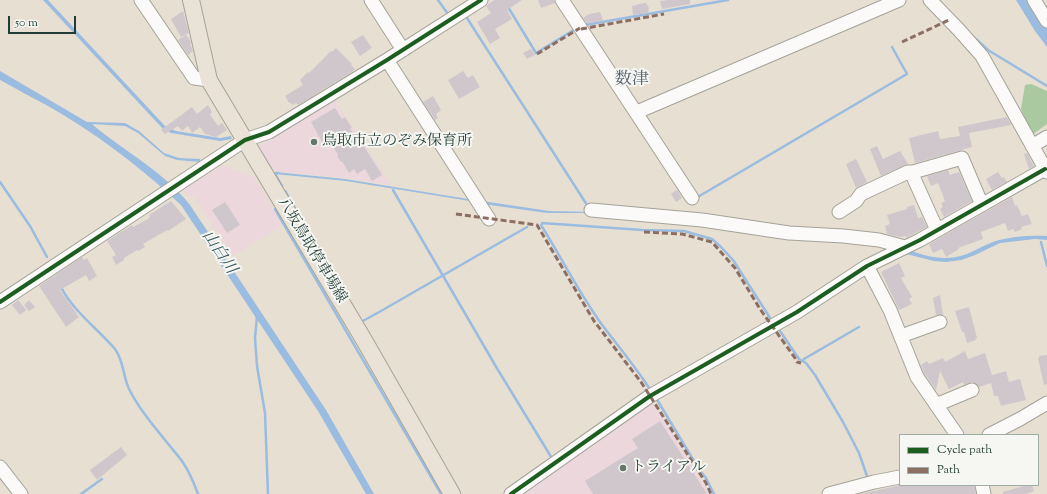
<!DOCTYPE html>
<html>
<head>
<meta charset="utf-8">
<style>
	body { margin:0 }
	#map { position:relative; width:1047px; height:494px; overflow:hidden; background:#e7dfd1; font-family:"Sorts Mill Goudy",serif }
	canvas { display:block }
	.legend { position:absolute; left:899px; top:434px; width:140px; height:52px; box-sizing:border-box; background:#f6f6f2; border:1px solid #a0aca6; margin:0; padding:5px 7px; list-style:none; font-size:12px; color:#1f3d34 }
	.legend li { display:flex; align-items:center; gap:8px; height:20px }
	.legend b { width:20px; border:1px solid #a0aca6 }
	.scale { position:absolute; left:8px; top:16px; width:68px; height:18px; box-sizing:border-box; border:2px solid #1f3d34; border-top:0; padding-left:5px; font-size:12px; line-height:14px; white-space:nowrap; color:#1f3d34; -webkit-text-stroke:3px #f6f6f2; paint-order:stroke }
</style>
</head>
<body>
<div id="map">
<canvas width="1047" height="494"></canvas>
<ul class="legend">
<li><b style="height:5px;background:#1b5e20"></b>Cycle path</li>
<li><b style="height:5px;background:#8d6e63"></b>Path</li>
</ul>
<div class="scale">50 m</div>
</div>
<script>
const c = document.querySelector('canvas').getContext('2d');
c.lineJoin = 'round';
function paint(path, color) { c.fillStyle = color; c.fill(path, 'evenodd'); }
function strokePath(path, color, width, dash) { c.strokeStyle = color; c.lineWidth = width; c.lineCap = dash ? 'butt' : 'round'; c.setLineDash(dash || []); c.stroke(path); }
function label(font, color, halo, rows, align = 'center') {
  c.font = font + ' "Sorts Mill Goudy","Noto Serif JP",serif'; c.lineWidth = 4; c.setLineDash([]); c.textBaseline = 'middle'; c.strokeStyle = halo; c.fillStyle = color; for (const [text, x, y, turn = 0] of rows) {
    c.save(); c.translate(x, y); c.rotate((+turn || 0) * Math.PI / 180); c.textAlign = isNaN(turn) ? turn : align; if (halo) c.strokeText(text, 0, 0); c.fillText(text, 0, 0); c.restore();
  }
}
paint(new Path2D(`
	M334,99L391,185L344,178L272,171L261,152L262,145L266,142L268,136Z
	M223,165L254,177L283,225L233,256L193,196H188L182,190Z
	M650,398L710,494H515Z`), '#ebd7dc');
paint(new Path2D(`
	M1031,84L1047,91V124L1032,135L1021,109L1025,85Z`), '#aac9a0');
paint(new Path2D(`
	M43,0H48L165,126L176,131L220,138L231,136L232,139L220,141L214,140L171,133L163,129Z
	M1016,0H1031L1047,26V47L1035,31Z
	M0,71L87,122L125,123L139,131L164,153L179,158L200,159V162L177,160L165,156L138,133L125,126L92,124C125,152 163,171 190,205L326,410L374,494H366L318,411L181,205C146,172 106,141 65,116C44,103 21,92 0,80Z
	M275,172L345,179L474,200L476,202L346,181L275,174Z
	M482,201L549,211L598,212L695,220L790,235C821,234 859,237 889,244C908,248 924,258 945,258C969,258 978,246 999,240C1014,236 1032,235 1047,236V240L1035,239L1000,243L975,255L961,260L946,262L934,261L906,254L896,248L878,243L845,240L790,237L688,222L658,220L588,213H547L483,204Z`), '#9abce0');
strokePath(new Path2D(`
	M438,0L448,14
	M508,7L536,53L577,28
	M465,15L589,208
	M585,25L728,0
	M976,39L988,50L1047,86
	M278,173H276V176L282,186
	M0,182L30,226L47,257
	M393,190L498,370L553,460
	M285,191L329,266
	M696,198L907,74L892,47
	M275,209L441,494
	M542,223L642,230L684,231L712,239L721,247L733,260L772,321
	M541,225C561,257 578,291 600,322C617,345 636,367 651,391
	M1041,242L1047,266
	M61,287C73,311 97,328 115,349C124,361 123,377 129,389C142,415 165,439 182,461C189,471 194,483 198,494
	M257,316L255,338L257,366L265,413L268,494
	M361,321V322L381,311L527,227
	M778,328L799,359L806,363L815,375L843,422L859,453L868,479
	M803,361L804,359L859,327
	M656,398L700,471L706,478L714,494
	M81,494L102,479`), '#9abce0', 2.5);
paint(new Path2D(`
	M494,0H522L507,10L512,19L495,29L500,38L490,44L477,22L491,13L486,6Z
	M538,0H554L555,3L541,8Z
	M668,0H690V4L662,9L660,1Z
	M644,3H646L649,8L648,13L633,15L632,6Z
	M183,11L189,33L181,37L171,19Z
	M600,12L603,21L587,23L583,18L589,14Z
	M186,35L191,42L190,44L193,51L188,55L178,40Z
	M363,35L372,48L360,56L351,42Z
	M336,48L352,64L351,65L355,69L352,72L298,105L296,103L292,105L290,102L289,103L285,96L303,85L300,80L308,72L309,73L331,51L332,52Z
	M531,49L535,55L527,59L523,53Z
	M463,71L468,78L473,75L480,87L459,99L448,80Z
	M433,96L441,110L436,114L438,118L435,120L423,102Z
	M208,105L212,112L210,114L218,126L222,123L227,130L216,137L205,134L200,127L192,133L188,126L182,131L178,126L165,134L161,130L192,107L197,114Z
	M335,108L342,119L345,117L352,128L350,129L362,146L363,145L382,175L372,181L365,169L357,174L354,169L349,173L342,161L341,162L337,156L338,155L328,138L322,142L311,122Z
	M1007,117L1011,125L969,133L972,147L915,163L909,138L938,131L940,139L960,136L958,127Z
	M877,146L883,159L900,151L908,164L881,176L870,149Z
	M1027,153L1034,166L1029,169L1024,154Z
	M856,159L867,182L856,188L846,164Z
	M948,170L950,175L959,172L972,201L944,217L940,209L943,207L941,203L945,201L938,183L931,186L927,176Z
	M998,172L1002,178L1004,177L1007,182L992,190L986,179Z
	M677,190L682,198L676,202L671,194Z
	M1012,197L1015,206L1017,205L1022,216L1028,214L1032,224L1021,227L1022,229L1015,232L1013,229L1008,231L1005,223L981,232L983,239L958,248L959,249L946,257L942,249L933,253L929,244Z
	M171,201L186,219L168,231L167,230L143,244L145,247L138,251L137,250L124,258V260L116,265L112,257L116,255L107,241L132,225L133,227L148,219L150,216L149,215Z
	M225,202L240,225L227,233L212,210Z
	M914,205L918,218L922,217L927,227L906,238V236L900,237L887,234L885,226L890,224L887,215L907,209V207Z
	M82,257L84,260L87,258L97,276L89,281L86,275L60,290L79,317L66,327L39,286Z
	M899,263L905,276L901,278L912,297L909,299L912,304L899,310L881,272Z
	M940,295L943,315H936L933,298Z
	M18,300L26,310L20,315L12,305Z
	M29,300L35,307L29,311L24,305Z
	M969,307L977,338L975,339L976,340L967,343L964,332H962L955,311Z
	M965,351L968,359L985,353L992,375L1006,371L1009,382L1020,379L1026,400L1001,406L998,396H994L991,383L979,387L973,382L964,385L963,382L949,389L940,371L936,390L924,373L921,365L927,361L929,364L943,358L945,362Z
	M1047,355V384L1044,385L1038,358H1039V356Z
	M660,421L707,494H593L585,481L638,448L632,439Z
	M121,447L127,455L97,480L90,470Z
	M901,485H974L976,494H860Z
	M1026,485H1032L1034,491L1026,494H1003V492Z`), '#d0c7cd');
const minor = new Path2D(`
	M141,0L194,78L209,80
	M371,0L403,50
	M562,0L692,198
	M930,0L959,30L982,56L1047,172
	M1034,0L1047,21
	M387,60L489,219
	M637,112L899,0
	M1032,146L1047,137
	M911,172L937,230
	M591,210L702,220L789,233L843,236L879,240L905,247
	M839,212L856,201L861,194L908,172H913L962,158L982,205
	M867,266L890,310L917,377L957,435
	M0,302L245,140L269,132L387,60L481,0
	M901,336L940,322
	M936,405L972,390
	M989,435L1020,419L1047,403
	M0,467L21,494
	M982,485L984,494
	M511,494L650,396L797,312L867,266L920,240L1045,169
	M829,494L874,482L900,477`);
const major = new Path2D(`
	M191,0L209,80L364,340L452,494`);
strokePath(minor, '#a4a399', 15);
strokePath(major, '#a4a399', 18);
strokePath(minor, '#fbfaf8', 13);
strokePath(major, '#eae2d6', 16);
strokePath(new Path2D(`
	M581,29L664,14
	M902,42L949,20
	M537,54L580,28
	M456,214L537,225L594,321L641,382L706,483L711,494
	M644,232L682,234L712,242L735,268L760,309L795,358L797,362L801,363`), '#8d6e63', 3, [6, 3]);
strokePath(new Path2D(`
	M0,302L245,140L269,132L387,60L481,0
	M511,494L650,396L797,312L867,266L920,240L1045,169`), '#1b5e20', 4);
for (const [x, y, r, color] of [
	[314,142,4,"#65766b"],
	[623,468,4,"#65766b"]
]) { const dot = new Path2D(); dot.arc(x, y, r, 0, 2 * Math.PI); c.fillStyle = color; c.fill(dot); strokePath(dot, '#f6f6f2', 1.5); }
label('15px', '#1f3d34', '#f6f6f2', [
	["鳥取市立のぞみ保育所",322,142],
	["トライアル",631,468]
], 'left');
label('15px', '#1f3d34', '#f6f6f2', [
	["八坂鳥取停車場線",311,251,59]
]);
label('italic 16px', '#365960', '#f6f6f2', [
	["山白川",218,253,56]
]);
label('17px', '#56606f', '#f6f6f2', [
	["数津",632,81]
]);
</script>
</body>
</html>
